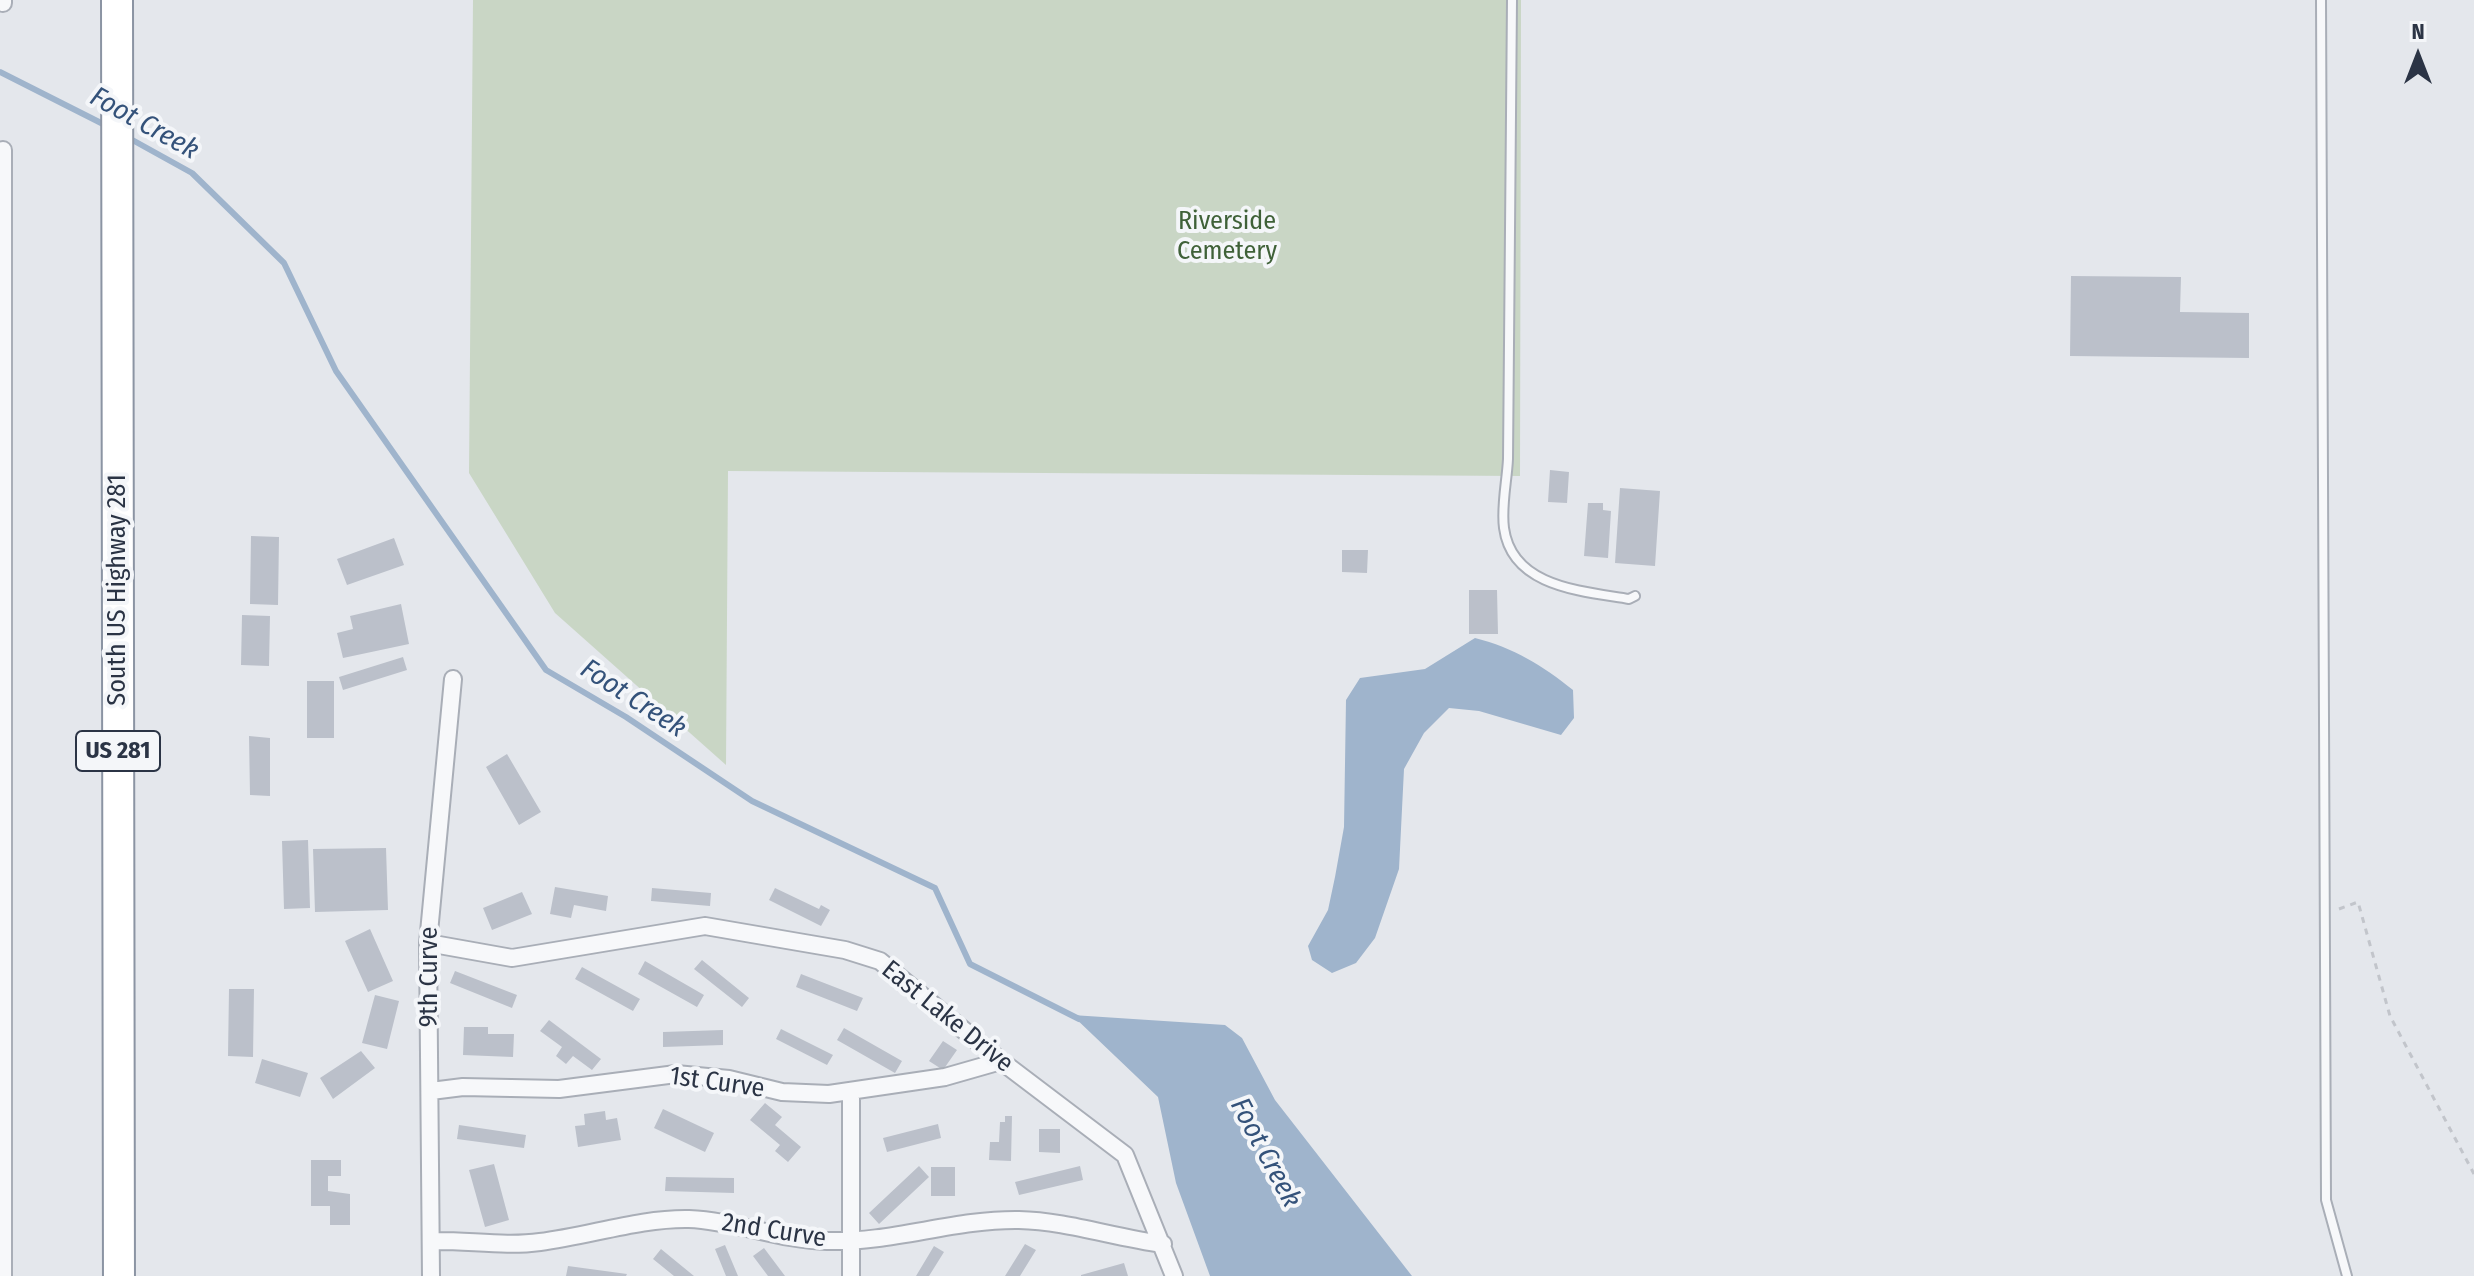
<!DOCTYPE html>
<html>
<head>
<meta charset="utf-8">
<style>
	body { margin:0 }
	#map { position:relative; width:2474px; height:1276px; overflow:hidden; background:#e4e7ec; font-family:"Fira Sans Condensed",sans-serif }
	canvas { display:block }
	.north { position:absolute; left:2378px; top:16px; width:80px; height:80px; -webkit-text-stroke:6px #f4f6f9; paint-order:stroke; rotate:0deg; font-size:22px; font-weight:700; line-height:32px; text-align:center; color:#2b3445 }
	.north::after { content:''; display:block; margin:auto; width:28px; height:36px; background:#2b3445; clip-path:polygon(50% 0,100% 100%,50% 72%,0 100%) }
</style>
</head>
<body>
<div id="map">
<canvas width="2474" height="1276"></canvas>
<div class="north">N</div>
</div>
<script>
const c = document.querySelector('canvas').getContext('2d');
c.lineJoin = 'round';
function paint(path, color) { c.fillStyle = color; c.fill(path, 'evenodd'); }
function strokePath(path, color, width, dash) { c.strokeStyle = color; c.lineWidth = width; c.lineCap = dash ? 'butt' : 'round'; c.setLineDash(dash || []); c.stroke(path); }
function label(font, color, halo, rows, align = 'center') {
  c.font = font + ' "Fira Sans Condensed",sans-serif'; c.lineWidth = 8; c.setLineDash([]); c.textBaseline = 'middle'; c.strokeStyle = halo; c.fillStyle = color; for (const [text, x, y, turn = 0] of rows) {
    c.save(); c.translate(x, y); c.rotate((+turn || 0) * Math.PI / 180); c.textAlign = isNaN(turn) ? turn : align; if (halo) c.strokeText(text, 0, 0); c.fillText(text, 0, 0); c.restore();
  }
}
paint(new Path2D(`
	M473,0H1521L1520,476L728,471L726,765L555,613L469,473Z`), '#c9d6c5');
paint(new Path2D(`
	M1475,638C1514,648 1542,665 1573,690L1574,718L1561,735L1479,711L1449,708L1424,733L1404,769L1399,869L1375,938L1356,963L1332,973L1312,960L1308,946L1328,910L1335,877L1344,827L1346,700L1360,678L1425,669Z
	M1072,1015L1225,1025L1242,1038L1275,1100L1412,1276H1210L1176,1183L1158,1097Z`), '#9fb4cc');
strokePath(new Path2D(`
	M0,72L107,126
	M127,137L192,173L284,263L336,371L546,670L626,717L752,801L935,888L970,964L1079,1019`), '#9fb4cc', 6);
paint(new Path2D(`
	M2071,276L2181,277L2180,312L2249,313V358L2070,356Z
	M1550,470L1569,472L1567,503L1548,502Z
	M1620,488L1660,491L1655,566L1615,563Z
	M1588,503H1603V510L1611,511L1608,558L1584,556Z
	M251,536L279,537L278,605L250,604Z
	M394,538L404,565L347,585L337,559Z
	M1342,550H1368L1367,573L1342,572Z
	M1469,590H1497L1498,634H1469Z
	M401,604L409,644L343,658L337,633L353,629L350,616Z
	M242,615L270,616L269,666L241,665Z
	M403,657L407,670L343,690L339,677Z
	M307,681H334V738H307Z
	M249,736L270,738V796L250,795Z
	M507,754L541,812L519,825L486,767Z
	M308,840L310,908L284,909L282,841Z
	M386,848L388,910L315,912L313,849Z
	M555,887L608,896L606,911L574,905L571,918L550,914Z
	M652,888L711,893L710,906L651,901Z
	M775,888L819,909L821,905L830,910L821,926L769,900Z
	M522,892L532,914L492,930L483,908Z
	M370,929L393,981L368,992L345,941Z
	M702,960L749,998L742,1007L694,969Z
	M645,961L704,995L697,1007L638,974Z
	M582,967L640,999L633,1011L575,979Z
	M455,971L517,995L512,1008L450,983Z
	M801,974L863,998L857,1011L796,987Z
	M229,989H254L253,1057L228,1056Z
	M375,995L399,1001L387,1049L362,1043Z
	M549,1020L601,1059L592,1070L573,1056L566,1064L556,1056L562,1047L540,1031Z
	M464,1027H488V1034H514L513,1057L463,1055Z
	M844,1028L902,1061L895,1073L837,1040Z
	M781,1029L833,1055L827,1065L776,1039Z
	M723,1030V1045L663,1047V1032Z
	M943,1041L957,1050L943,1070L929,1061Z
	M361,1051L375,1068L333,1099L320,1078Z
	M262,1059L308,1073L300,1097L255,1083Z
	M765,1103L782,1117L775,1125L801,1147L788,1162L775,1151L780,1145L750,1120Z
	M663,1109L714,1133L705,1152L654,1128Z
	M605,1111L606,1120L617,1118L621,1140L578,1147L575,1126L585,1125L584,1114Z
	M1005,1116H1012L1011,1161L989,1160L990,1142H999L1000,1122H1005Z
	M938,1124L941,1138L887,1152L883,1138Z
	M459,1125L526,1135L524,1148L457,1139Z
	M1039,1129H1060V1153L1039,1152Z
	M311,1160H341V1176H328V1191L350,1194V1225H330V1206H311Z
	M494,1164L509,1220L485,1227L469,1170Z
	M919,1166L929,1177L879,1224L869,1213Z
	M1080,1166L1083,1180L1019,1195L1015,1182Z
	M931,1167H955V1196H931Z
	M666,1177L734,1178V1193L665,1191Z
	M1025,1244L1036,1250L1020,1276H1005Z
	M725,1245L738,1276H726L715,1249Z
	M934,1246L944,1252L929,1276H916Z
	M764,1248L785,1276H768L753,1256Z
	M661,1249L694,1276H674L653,1259Z
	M1124,1263L1128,1276H1081V1275Z
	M568,1266L627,1274L626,1276H566Z`), '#bbc0ca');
const lane = new Path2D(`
	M1512,0L1508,459C1507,481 1501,506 1504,528C1512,587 1581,591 1629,599L1635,596
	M2321,0L2326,1200L2347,1276`);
const street = new Path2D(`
	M3,3V0
	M3,150V1276
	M428,943L512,958L705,926L845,950L880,961L1001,1061L1125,1155L1174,1276
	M431,1091L463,1087L559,1089L676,1074L729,1079L782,1092L829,1094L945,1077L1001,1061
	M851,1091V1276
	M431,1241C467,1240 504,1247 540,1242C589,1236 640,1218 689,1219C736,1221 780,1240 827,1241C892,1243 954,1219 1019,1220C1067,1221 1115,1238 1163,1244
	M431,1276L428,943L453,679`);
const highway = new Path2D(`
	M117,0L119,1276`);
strokePath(lane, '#a9aeb7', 12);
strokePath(street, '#a9aeb7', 20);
strokePath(highway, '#8b94a3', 34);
strokePath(new Path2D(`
	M2339,909L2358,902L2390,1016L2474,1174`), '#c2c5cb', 3, [6, 6]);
strokePath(lane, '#f7f8fa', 8);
strokePath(street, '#f7f8fa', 16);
strokePath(highway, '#fff', 30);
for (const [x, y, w] of [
	[118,751,84]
]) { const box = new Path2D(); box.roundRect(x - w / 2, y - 20, w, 40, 6); c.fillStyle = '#f4f6f9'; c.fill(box); strokePath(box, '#2b3445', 2); }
label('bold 24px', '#2b3445', null, [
	["US 281",118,751]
]);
label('26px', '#3f6138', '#f4f6f9', [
	["Riverside",1227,222],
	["Cemetery",1227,252]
]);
label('26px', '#2b3445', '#f4f6f9', [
	["South US Highway 281",118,590,-90],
	["9th Curve",430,977,-90],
	["East Lake Drive",947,1017,39],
	["1st Curve",717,1083,8],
	["2nd Curve",774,1231,9]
]);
label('italic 28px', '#34527a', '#f4f6f9', [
	["Foot Creek",144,124,29],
	["Foot Creek",633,699,33],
	["Foot Creek",1265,1153,62]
]);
</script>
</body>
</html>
